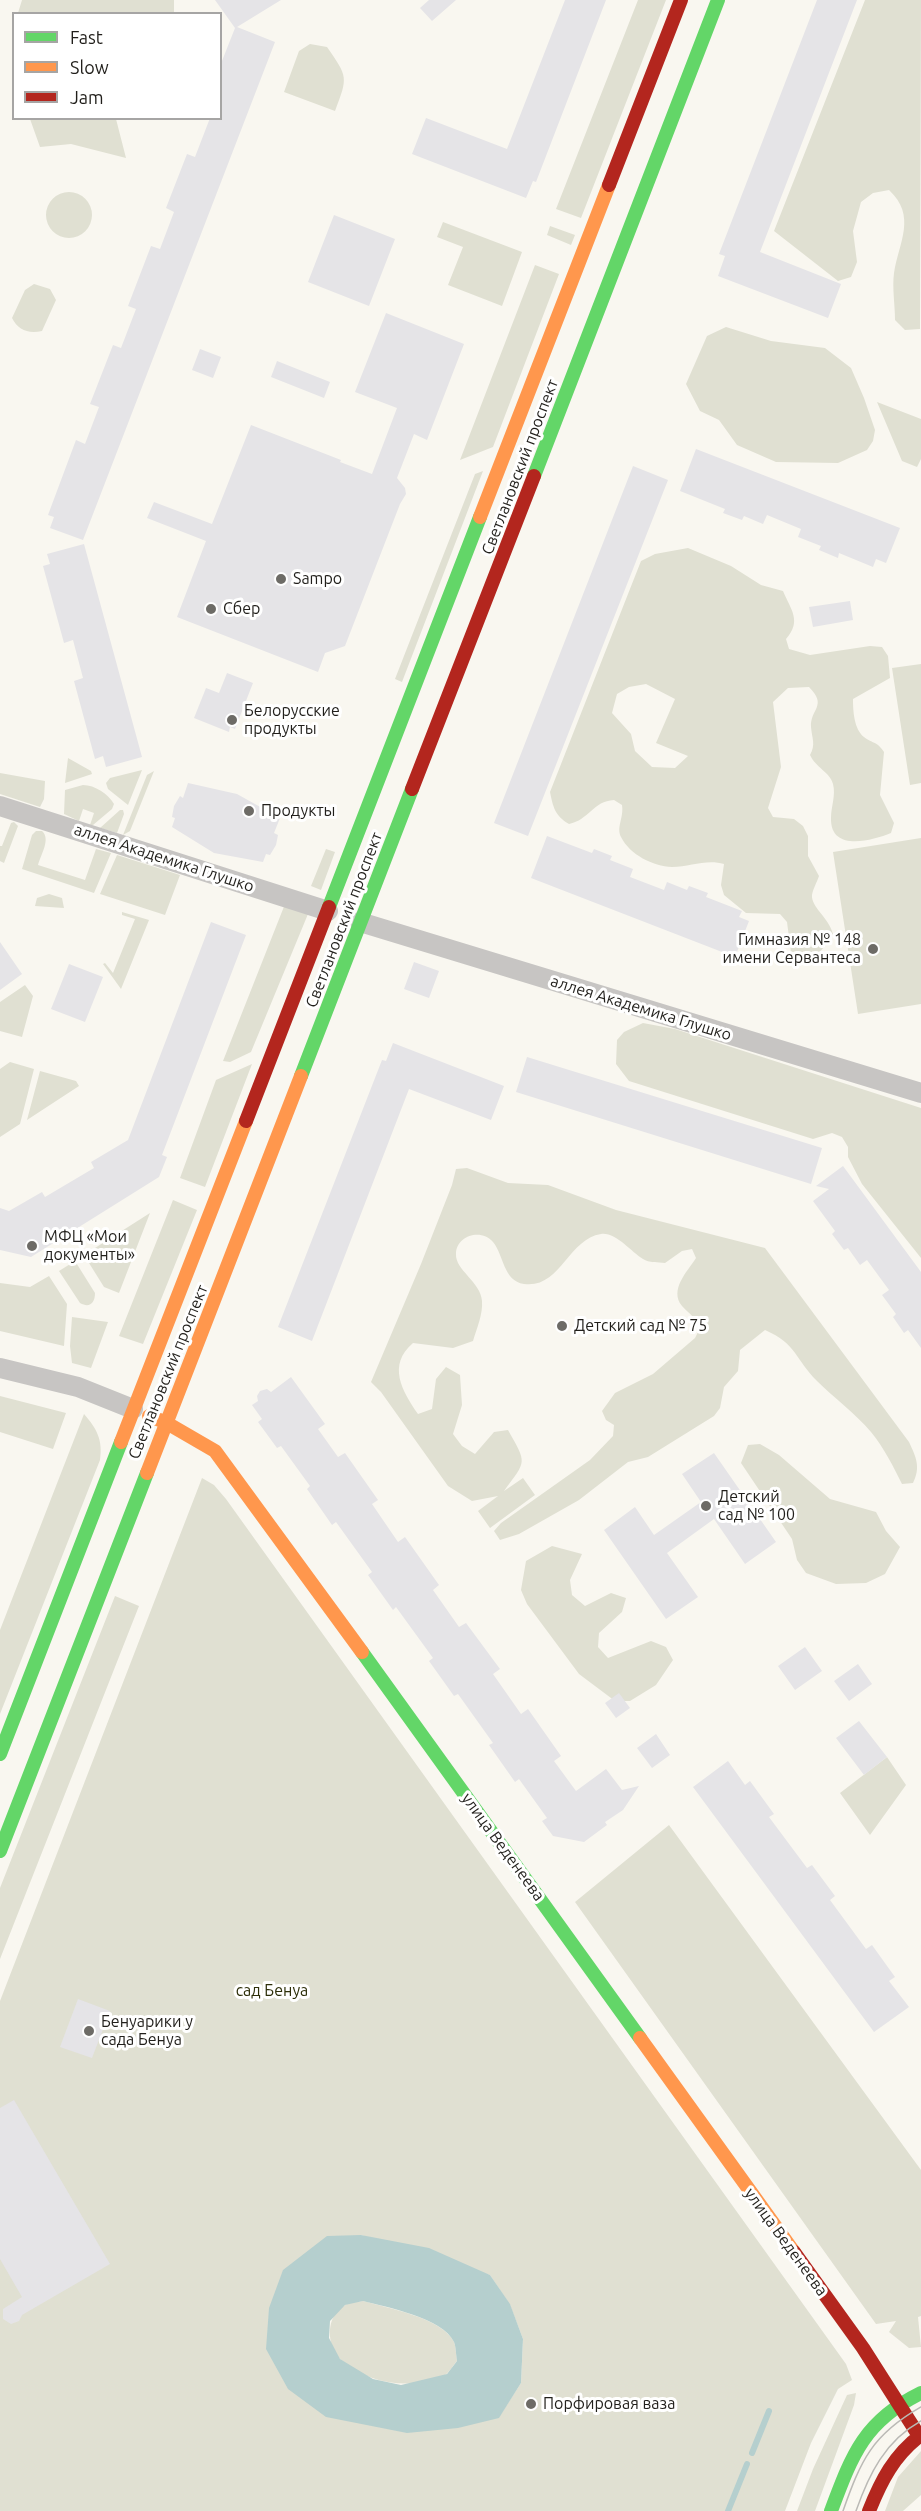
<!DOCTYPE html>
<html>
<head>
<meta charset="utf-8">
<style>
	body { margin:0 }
	#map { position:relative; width:921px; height:2511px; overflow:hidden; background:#f9f7f0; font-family:Ubuntu,sans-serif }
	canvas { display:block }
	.legend { position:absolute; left:12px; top:12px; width:210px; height:108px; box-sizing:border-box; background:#fff; border:2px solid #a6a5a4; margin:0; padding:8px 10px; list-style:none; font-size:18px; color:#211f1b }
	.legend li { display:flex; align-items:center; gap:12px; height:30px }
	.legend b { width:30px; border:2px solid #a6a5a4 }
</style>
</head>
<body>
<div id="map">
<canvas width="921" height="2511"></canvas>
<ul class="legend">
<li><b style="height:8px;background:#63d668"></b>Fast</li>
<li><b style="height:8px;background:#ff974d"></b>Slow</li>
<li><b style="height:8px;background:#b3261e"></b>Jam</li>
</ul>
</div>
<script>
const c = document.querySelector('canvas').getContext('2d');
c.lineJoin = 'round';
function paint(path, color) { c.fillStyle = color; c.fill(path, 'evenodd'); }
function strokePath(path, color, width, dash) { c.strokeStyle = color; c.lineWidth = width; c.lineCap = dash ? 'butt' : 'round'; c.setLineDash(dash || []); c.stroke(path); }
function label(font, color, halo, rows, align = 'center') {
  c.font = font + ' Ubuntu,sans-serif'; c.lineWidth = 6; c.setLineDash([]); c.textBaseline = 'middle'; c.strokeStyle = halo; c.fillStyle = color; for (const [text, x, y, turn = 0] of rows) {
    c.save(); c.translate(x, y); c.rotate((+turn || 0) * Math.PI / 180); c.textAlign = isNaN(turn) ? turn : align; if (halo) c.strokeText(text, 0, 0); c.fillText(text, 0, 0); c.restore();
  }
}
paint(new Path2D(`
	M22,0H174V13H18Z
	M638,0H666L581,218L556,209Z
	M865,0H921L920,329L905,330L895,320C895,305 892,288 894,273C899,242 917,216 889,190L873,193L861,202L853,231L857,262L851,277L838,281L774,231Z
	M310,44L327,47C348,77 348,77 335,111L284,92L299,51Z
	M30,119H116L126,158L71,144L40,147Z
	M46 215a23 23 0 1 1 46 0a23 23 0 1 1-46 0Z
	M443,222L522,252L502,306L448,285L463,247L437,237Z
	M550,226L575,235L571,245L547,235Z
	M535,265L559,274L493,447L460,460Z
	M34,284L50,289L56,300L42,331C28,334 18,330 12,318L25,290Z
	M726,327L771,341L825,348L851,368L864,398L875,430L873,441L867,450L838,463L776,462L737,445L719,420L700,411L686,384L707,336Z
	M877,402L921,419V459L917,467L902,461Z
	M483,471L402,682L395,679L475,474Z
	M688,548L731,566L761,585L783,591C791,610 802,621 786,639L789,649L810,655L870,646L882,647L888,656L890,678L853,699C853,711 854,729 864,737C873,744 877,741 884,752L880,795L894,823L891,833C871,841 830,852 831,818C831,807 836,795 833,784C830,772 816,768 810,755C816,744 812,739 811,727C810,709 828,706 809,687L788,688L773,702L781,767L768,808L773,817L794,819L803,826L808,836V856L819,876C817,882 813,889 812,895C811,907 829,918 833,934C821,952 814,965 791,953L787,922L780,914L746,913L724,895L721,885L724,864C706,859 690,867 672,867C653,866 630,855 621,837C616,827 624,818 622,805L614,800C593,801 589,820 569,824C555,816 553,807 550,792L641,561L655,554ZM646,684L675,699L656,743L688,756L675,768L652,767L635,751L631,734L612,713L617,694L629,687Z
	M921,664V783L910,785L892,668Z
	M68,758L91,771L92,774L65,783Z
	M142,770L128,805L108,789L106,783L110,778Z
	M154,771L130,831L123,835L147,775Z
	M0,773L45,781L44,799L40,807L0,794Z
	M83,785C95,785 108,794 114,804L112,809L93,825H90L94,813L83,809L79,821L64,814L65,790Z
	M120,810H123L124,814L117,833L100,828Z
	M14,822L18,826L4,863L0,861V846H2L11,823Z
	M36,831H42C51,839 41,854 38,865L85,880L96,849L111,853L94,893L22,869L32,835Z
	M921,838V1004L858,1014L833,852Z
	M326,849L335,852L321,890L311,886Z
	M117,855L180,875L165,915L100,894Z
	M49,894L62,898L64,908L35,906L37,898Z
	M285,904L308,914L251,1052L230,1062L223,1061Z
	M122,912L149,920L121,989L103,964L105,963L113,973L135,919L122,915Z
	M25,985L33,996L22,1037L0,1031V1002Z
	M643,1023L675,1029L921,1108V1258L862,1184L848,1157V1147L842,1137L832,1133L813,1139L629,1081L616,1064L617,1040L624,1032Z
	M10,1062L34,1069L20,1124L0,1137V1069Z
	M252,1064L205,1187L180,1178L216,1080Z
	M40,1071L76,1081L79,1086L27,1120Z
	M467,1168L508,1183L548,1185L616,1210L765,1248L909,1442C916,1457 921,1467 913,1483L902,1484C893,1466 884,1448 871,1432C855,1413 834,1398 817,1381C795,1359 797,1344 765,1330L740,1350L738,1371L724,1387L720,1408L714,1416L648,1457L628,1462L579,1500L519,1534L500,1540L494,1531L501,1523L590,1460L613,1436L614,1425L606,1420L602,1411L615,1393L653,1374L695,1338L700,1328C696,1317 689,1314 682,1306C669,1290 687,1272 696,1258L692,1249L682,1251L665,1263C658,1262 649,1263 643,1259C631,1252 616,1232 601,1234C568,1239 560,1289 524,1284C503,1281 504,1255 493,1242C481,1228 456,1236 456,1254C455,1270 481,1282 482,1301C483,1314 477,1328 473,1341L453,1348L413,1343C387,1365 402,1391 418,1414L432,1409L436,1379L446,1367L460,1375L462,1405L453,1434L462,1446L475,1454L494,1432L508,1430C527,1464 527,1460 504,1491L523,1478L535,1495L490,1528L478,1511L498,1496L472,1501L448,1486L381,1392L371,1382L421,1264L452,1185L456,1169Z
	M173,1200L197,1210L143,1344L119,1336Z
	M150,1213L119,1293L104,1287L84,1255Z
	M75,1261L95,1293C95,1304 89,1308 80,1303L59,1271Z
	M49,1276L67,1304L64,1346L0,1331V1283L30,1287Z
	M72,1317L108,1322L91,1368L72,1363L70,1346Z
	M0,1396L66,1413L53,1449L0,1432Z
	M84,1414C97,1429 103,1440 100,1460L0,1714V1630Z
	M760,1444L779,1455L830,1499L876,1512L886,1531L900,1547L885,1574L866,1583L836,1584L806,1573L797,1560L792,1539L741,1463L748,1445Z
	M202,1478L214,1485L226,1499L846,2364L852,2380L838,2389L811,2443L785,2511H0V2001ZM361,2235L490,2275L510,2305L523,2339L521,2383L499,2417L266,2349Z
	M552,1546L582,1554L570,1580L572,1595L585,1606L611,1593L626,1598L622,1612L599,1633L598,1647L608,1658L651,1641L666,1647L673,1660L656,1685L630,1701H615L579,1674L527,1604L521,1590L526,1561Z
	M115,1596L139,1606L0,1959V1888Z
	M887,1757L906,1785L870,1835L840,1793Z
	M669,1825L921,2170V2316L918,2317L921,2347L909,2348L889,2332L896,2321L876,2324L575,1902Z
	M363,2301C387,2308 443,2318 454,2342C456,2347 456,2355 457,2361C453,2365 450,2372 445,2375C412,2391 368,2384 341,2360C326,2346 325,2316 345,2305C350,2302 358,2302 363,2301Z
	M856,2393L854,2405L815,2511H797L813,2469L847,2395Z
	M921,2451V2495L903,2511H885L898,2477Z`), '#e0e0d2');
paint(new Path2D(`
	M361,2235L429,2248L490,2275L510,2304L523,2339L521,2383L499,2418L458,2428L407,2433L326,2417L288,2389L266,2349L269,2308L283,2270L327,2236ZM363,2301C386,2307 443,2318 454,2342C456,2347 456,2355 457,2361L447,2374L401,2385L373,2379L340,2359L329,2338L330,2321L345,2305Z`), '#b5cfce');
strokePath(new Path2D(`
	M752,2453L769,2411
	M728,2511L747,2464`), '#b5cfce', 6);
paint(new Path2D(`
	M215,0H281L237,27L275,42L83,540L50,528L54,517L48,515L76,440L85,444L99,407L90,404L113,345L121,348L136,309L128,306L151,246L160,249L174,212L166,208L187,154L195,157L210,118H220V66L235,28Z
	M429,0H456L432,21L420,8Z
	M565,0H606L536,182L533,181L526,198L412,154L426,118L507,149Z
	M817,0H857L760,252L841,284L828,318L718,276L725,256L719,254Z
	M334,215L395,239L369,306L308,282Z
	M386,313L464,344L427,440L414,434L397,478L405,488L406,494L400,504L345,646L325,653L318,672L177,617L206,541L147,518L154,502L212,524L251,425L341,460L340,462L372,474L397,408L355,392Z
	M200,349L221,357L213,378L192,370Z
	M277,361L330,382L324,398L271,377Z
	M696,449L900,528L886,563L876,559L873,567L839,553L838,558L819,550L821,546L798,537L801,529L767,515L763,524L744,516L742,520L723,513L725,509L680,491Z
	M633,466L668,480L528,836L494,823Z
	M84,544L142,757L106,767L103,756L95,759L74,681L83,678L73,640L64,643L43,566L50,564L47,554Z
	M850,601L853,620L813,627L809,607Z
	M227,673L253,683L235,729L230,727L229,732L194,718L206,688L219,693Z
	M188,783L237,794L280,818L274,833L278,835L276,845L270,855L266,854L263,862L214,853L172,827L175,818L172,817L174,806L180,796L183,798Z
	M547,836L592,853L594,849L612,856L610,860L633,869L630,877L664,890L667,882L687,890L689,886L708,893L706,897L742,911L739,917L749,921L735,957L531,878Z
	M211,922L246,935L162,1155L167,1157L159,1177L31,1257L0,1250V1208L9,1211L42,1192L45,1197L94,1168L91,1162L128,1140Z
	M0,942L22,974L0,990Z
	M414,962L439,971L429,998L404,989Z
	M69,964L103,977L85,1022L51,1009Z
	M393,1043L504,1086L491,1120L409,1089L312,1341L278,1327L382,1060L386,1061Z
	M527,1057L822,1148L811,1184L516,1092Z
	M843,1166L921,1272V1348L908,1330L904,1333L893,1317L896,1314L882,1295L889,1290L867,1260L860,1265L848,1248L844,1250L832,1234L835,1231L813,1201L829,1189L816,1186Z
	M291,1377L325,1424L318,1429L338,1457L345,1453L378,1500L372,1504L398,1542L405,1537L439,1585L433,1590L459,1627L466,1623L500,1669L493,1674L521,1714L528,1709L561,1756L554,1761L576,1791L606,1769L622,1790L639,1786L623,1810L605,1822L607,1825L584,1842L553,1836L542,1821L547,1818L519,1779L515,1782L489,1745L493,1743L458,1694L454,1696L429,1661L433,1658L396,1607L393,1610L368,1575L372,1572L336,1522L332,1525L307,1489L310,1486L281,1446L277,1448L258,1422L262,1419L252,1405L258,1401L257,1396L260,1391L267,1389L271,1392Z
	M714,1453L776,1542L745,1564L714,1519L667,1553L698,1597L666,1619L604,1530L635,1507L654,1535L701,1502L682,1474Z
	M805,1647L822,1671L795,1690L778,1666Z
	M858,1664L872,1684L849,1701L834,1681Z
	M619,1693L630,1708L616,1718L605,1703Z
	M859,1721L887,1757L864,1775L836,1738Z
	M656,1734L670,1755L652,1768L637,1748Z
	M728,1761L745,1785L750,1781L774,1814L769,1817L807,1868L812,1865L835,1896L830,1900L866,1949L872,1945L895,1977L889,1981L909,2007L874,2032L693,1787Z
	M78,1999L110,2011L92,2058L60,2047Z
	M14,2100L110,2264L22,2315L19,2321L11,2324L3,2319V2309L22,2297L0,2259V2108Z`), '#e5e4e7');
strokePath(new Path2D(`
	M0,806L328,911
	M360,922L921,1093
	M0,1368L78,1387L133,1409`), '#c7c5c3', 20);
strokePath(new Path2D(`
	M534,476L718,0
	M329,907L480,517
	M301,1076L412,789
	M362,1652L640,2038
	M0,1754L121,1442
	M0,1851L147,1473
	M831,2511C852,2455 864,2421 921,2393`), '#63d668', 14);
strokePath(new Path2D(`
	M480,517L609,185
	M149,1416L165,1422L215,1451L362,1652
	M121,1442L246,1121
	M147,1473L301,1076
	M640,2038L794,2252`), '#ff974d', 14);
strokePath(new Path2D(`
	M609,185L681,0
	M412,789L534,476
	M246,1121L329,907
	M794,2252L863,2348L919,2436
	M869,2511C881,2481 894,2455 921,2435`), '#b3261e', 14);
strokePath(new Path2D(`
	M843,2511C861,2460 872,2435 921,2407
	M856,2511C869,2474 885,2441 921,2421`), '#bab9b5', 1.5);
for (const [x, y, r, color] of [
	[281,579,6,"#6d6b66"],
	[211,609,6,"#6d6b66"],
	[232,720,6,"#6d6b66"],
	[249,811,6,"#6d6b66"],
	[873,949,6,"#6d6b66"],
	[32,1246,6,"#6d6b66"],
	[562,1326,6,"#6d6b66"],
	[706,1506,6,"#6d6b66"],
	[89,2031,6,"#6d6b66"],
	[531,2404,6,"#6d6b66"]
]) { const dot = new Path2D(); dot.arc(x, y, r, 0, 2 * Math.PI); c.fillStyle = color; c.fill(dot); strokePath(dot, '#fff', 2); }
label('16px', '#211f1b', '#fff', [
	["Светлановский проспект",520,467,-69],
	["аллея Академика Глушко",164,858,18],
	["Светлановский проспект",344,920,-69],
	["аллея Академика Глушко",641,1008,17],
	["Светлановский проспект",168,1372,-68],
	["улица Веденеева",503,1847,54],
	["улица Веденеева",786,2242,54]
]);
label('16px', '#211f1b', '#fff', [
	["Sampo",293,579],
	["Сбер",223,609],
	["Белорусские",244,711],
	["продукты",244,729],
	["Продукты",261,811],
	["Гимназия № 148",861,940,"right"],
	["имени Сервантеса",861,958,"right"],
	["МФЦ «Мои",44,1237],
	["документы»",44,1255],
	["Детский сад № 75",574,1326],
	["Детский",718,1497],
	["сад № 100",718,1515],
	["Бенуарики у",101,2022],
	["сада Бенуа",101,2040],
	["Порфировая ваза",543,2404]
], 'left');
label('16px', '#2d2f09', '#fff', [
	["сад Бенуа",272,1991]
]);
</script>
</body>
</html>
